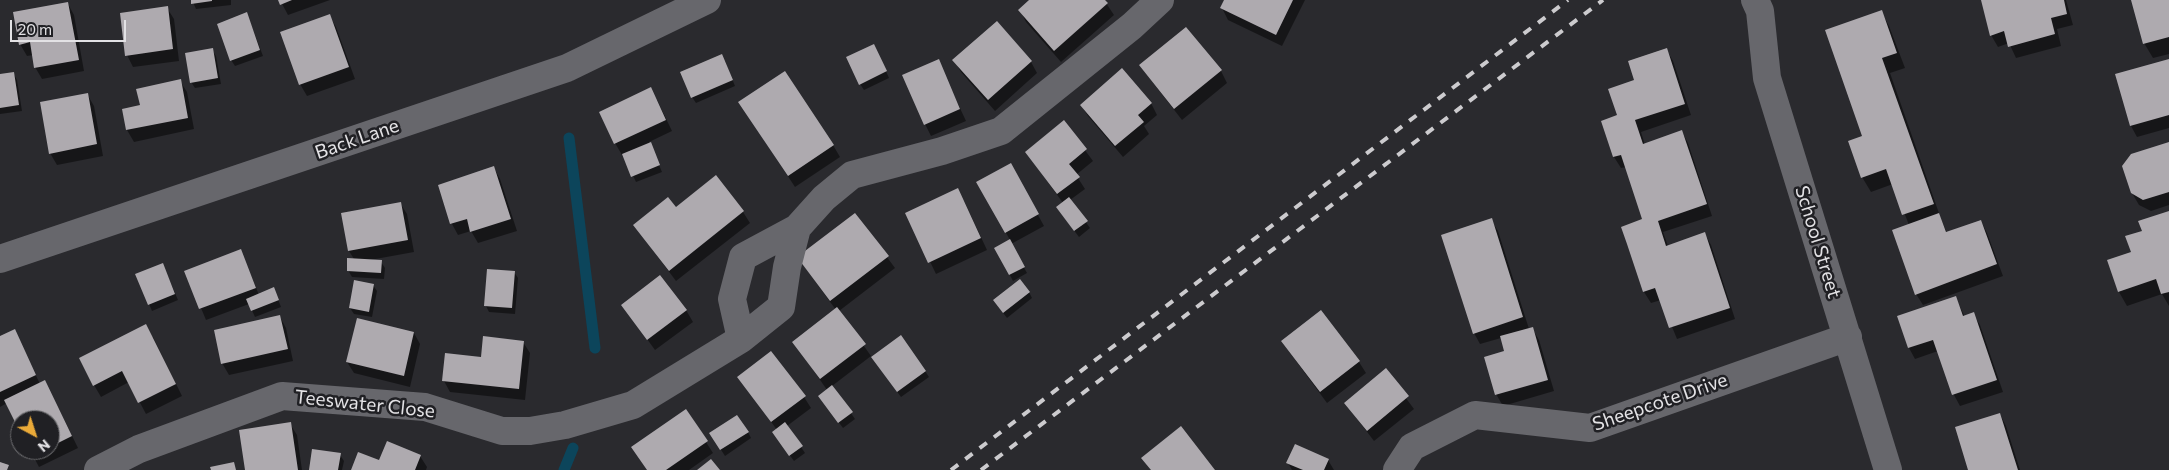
<!DOCTYPE html>
<html>
<head>
<meta charset="utf-8">
<style>
	body { margin:0 }
	#map { position:relative; width:2169px; height:470px; overflow:hidden; background:#2a2a2e; font-family:Commissioner,sans-serif }
	canvas { display:block }
	.north { position:absolute; left:10px; top:410px; width:50px; height:50px; box-sizing:border-box; background:#202024; border:1px solid #6e6e71; border-radius:50%; rotate:140deg; font-size:14px; font-weight:700; line-height:20px; text-align:center; color:#e3e2e5 }
	.north::after { content:''; display:block; margin:auto; width:18px; height:22px; background:#eaaa39; clip-path:polygon(50% 0,100% 100%,50% 72%,0 100%) }
	.scale { position:absolute; left:10px; top:20px; width:116px; height:22px; box-sizing:border-box; border:2px solid #e3e2e5; border-top:0; padding-left:6px; font-size:15px; line-height:18px; white-space:nowrap; color:#e3e2e5; -webkit-text-stroke:4px #202024; paint-order:stroke }
</style>
</head>
<body>
<div id="map">
<canvas width="2169" height="470"></canvas>
<div class="north">N</div>
<div class="scale">20 m</div>
</div>
<script>
const c = document.querySelector('canvas').getContext('2d');
c.lineJoin = 'round';
function paint(path, color) { c.fillStyle = color; c.fill(path, 'evenodd'); }
function strokePath(path, color, width, dash) { c.strokeStyle = color; c.lineWidth = width; c.lineCap = dash ? 'butt' : 'round'; c.setLineDash(dash || []); c.stroke(path); }
function label(font, color, halo, rows, align = 'center') {
  c.font = font + ' Commissioner,sans-serif'; c.lineWidth = 5; c.setLineDash([]); c.textBaseline = 'middle'; c.strokeStyle = halo; c.fillStyle = color; for (const [text, x, y, turn = 0] of rows) {
    c.save(); c.translate(x, y); c.rotate((+turn || 0) * Math.PI / 180); c.textAlign = isNaN(turn) ? turn : align; if (halo) c.strokeText(text, 0, 0); c.fillText(text, 0, 0); c.restore();
  }
}
paint(new Path2D(`
	M192,0H231V5L196,9Z
	M280,0H330L288,15Z
	M1031,0H1104L1114,15L1061,62L1026,22L1020,10Z
	M1226,0H1305L1282,46L1228,20L1222,8Z
	M1982,0H2066L2073,25L2057,29L2061,46L2016,58L2009,43L1998,47L1991,35Z
	M2133,0H2169V54L2153,58L2144,43Z
	M68,4L74,15L84,71L42,79L35,67L33,55L27,56L20,44Z
	M167,8L174,19L179,61L133,67L127,55Z
	M1881,11L1889,26L1905,68L1890,73L1941,219L1947,233L1981,221L1987,233L2003,276L1923,305L1916,294L1909,225L1893,184L1871,192L1862,177L1864,137Z
	M247,14L263,56L235,66L231,60Z
	M329,15L336,27L355,79L307,96L300,84Z
	M1666,49L1673,61L1691,115L1641,132L1645,145L1682,132L1688,143L1712,216L1663,232L1668,246L1705,234L1711,245L1735,319L1677,339L1661,300L1651,303L1644,292L1623,227L1643,220L1626,167L1621,168L1614,157L1603,121L1618,116L1636,81Z
	M212,50L216,56L221,84L195,88L191,82Z
	M877,51L889,78L864,90L860,84Z
	M954,60L1031,62L1037,73L995,111L961,72Z
	M2169,60V128L2137,137L2131,126L2116,75Z
	M725,61L735,86L696,103L692,97Z
	M938,61L966,121L931,136L925,124Z
	M1140,66L1221,71L1227,83L1182,120Z
	M13,73L17,80L22,111L0,114V76Z
	M180,81L187,92L194,129L134,142L127,130L123,110L141,106Z
	M87,94L94,106L103,156L57,165L50,153Z
	M657,100L672,131L649,142L662,172L636,182L623,154L622,155L615,143Z
	M1151,103L1157,115L1144,126L1149,134L1123,157L1088,116L1081,105Z
	M747,114L833,145L840,157L795,187Z
	M1064,122L1093,161L1076,175L1085,189L1070,200L1090,228L1079,237L1061,213L1063,203L1026,152Z
	M2169,143V205L2151,211L2139,205L2132,193Z
	M1010,164L1044,226L1011,244L1027,273L1013,281L996,248L1010,240L978,182Z
	M494,168L500,179L517,231L478,243L471,231L458,235L452,224L440,186Z
	M964,201L987,250L936,274L907,214Z
	M400,203L407,214L414,252L370,260L381,262L385,268L384,279L352,277L348,270L354,259L349,251Z
	M676,208L743,212L750,223L676,281L634,225Z
	M2169,212V306L2162,294L2127,306L2119,292L2133,253L2143,232Z
	M855,214L895,268L839,311L871,356L832,386L855,419L843,428L819,396L827,390L794,342L836,310L798,258Z
	M1491,220L1498,231L1529,329L1532,328L1539,340L1554,391L1503,406L1496,394L1506,352L1501,338L1480,344L1474,333Z
	M241,251L259,295L274,289L281,307L255,317L249,304L206,320L186,272Z
	M163,265L178,300L152,311L137,275Z
	M514,272L518,278L515,314L489,312L486,306Z
	M373,285L377,291L372,317L354,314L350,308Z
	M1029,292L1032,298L1007,318L998,306Z
	M1955,297L1965,317L1973,314L1980,325L2003,392L1960,406L1954,395L1938,351L1915,359L1909,348Z
	M623,306L686,310L693,322L655,350Z
	M280,317L286,328L293,361L229,375L222,363Z
	M14,330L40,384L51,393L78,448L39,467L30,450H50V420H20V430L7,403L0,407V337Z
	M414,333L420,344L410,387L354,373L347,362Z
	M153,337L182,396L146,414L129,382L101,397L94,385Z
	M523,342L530,353L525,400L450,392L444,381L482,358Z
	M1282,342L1359,362L1366,373L1327,403Z
	M876,363L925,371L929,377L901,397Z
	M1385,370L1414,409L1374,441L1345,403Z
	M739,377L804,397L811,408L787,426L805,453L794,461L777,438V430Z
	M686,411L713,453L689,470H647L639,458Z
	M2000,414L2006,426L2020,470H1969Z
	M290,424L297,435L302,470H246Z
	M748,432L751,438L725,456L714,439Z
	M340,455L344,461L342,470H310Z
	M420,456L427,467L426,470H352Z
	M1328,460L1334,470H1292L1288,463Z`), '#0007');
strokePath(new Path2D(`
	M569,138L595,348
	M564,470L573,448`), '#0c455b', 11);
paint(new Path2D(`
	M191,0H212V1L191,4Z
	M278,0H292L280,5Z
	M1029,0H1105L1108,3L1054,51L1018,10Z
	M1224,0H1293L1276,35L1220,8Z
	M1981,0H2064L2067,14L2051,18L2055,34L2008,47L2004,31L1990,36Z
	M2131,0H2169V37L2143,44Z
	M68,2L79,60L34,68L30,42L19,45L13,12Z
	M168,6L173,49L125,56L120,13Z
	M1882,10L1897,53L1882,58L1934,204L1902,215L1886,169L1861,178L1848,141L1862,136L1825,30Z
	M247,12L260,50L230,61L217,24Z
	M330,14L349,67L299,85L280,32Z
	M997,21L1032,61L988,100L952,60Z
	M1186,27L1222,70L1174,109L1139,65Z
	M874,44L887,71L859,85L846,57Z
	M213,48L218,78L190,83L185,53Z
	M1667,48L1685,104L1635,120L1643,144L1682,130L1707,204L1658,221L1666,246L1705,232L1730,308L1669,328L1655,288L1643,292L1627,244L1621,227L1642,219L1621,155L1613,157L1601,121L1617,115L1608,89L1634,80L1628,61Z
	M722,54L733,80L691,98L680,72Z
	M939,59L960,109L924,125L902,75Z
	M2169,59V115L2130,126L2115,74Z
	M1122,68L1152,103L1138,115L1144,122L1115,146L1080,105Z
	M785,71L834,145L788,176L738,102Z
	M14,72L19,105L0,108V74Z
	M181,79L188,118L126,130L122,109L140,105L136,89Z
	M651,87L666,120L614,144L599,112Z
	M88,93L97,144L49,154L40,102Z
	M1064,120L1087,149L1069,164L1080,177L1057,194L1025,152Z
	M651,142L660,165L631,177L622,154Z
	M2169,142V192L2143,200L2131,193L2122,166L2131,154Z
	M1011,163L1039,214L1005,233L976,182Z
	M494,166L511,219L470,232L467,219L450,224L438,185Z
	M716,175L744,211L669,271L633,225L668,197L676,207Z
	M958,188L981,238L928,263L905,213Z
	M1069,197L1088,221L1074,231L1056,207Z
	M401,202L408,240L348,251L341,213Z
	M2169,211V292L2161,294L2156,279L2118,292L2107,260L2131,252L2125,236L2142,231L2138,221Z
	M855,213L889,256L830,301L797,257Z
	M1939,213L1946,232L1981,220L1997,264L1915,295L1892,230Z
	M1492,218L1523,317L1473,334L1441,235Z
	M1010,239L1025,267L1009,275L994,248Z
	M241,249L256,288L199,309L184,271Z
	M347,258L382,260L381,273L347,271Z
	M163,263L175,294L148,305L135,274Z
	M487,269L515,271L512,308L484,306Z
	M660,275L687,310L647,340L621,305Z
	M1020,279L1030,292L1003,313L993,300Z
	M354,280L374,284L369,312L349,308Z
	M274,287L279,300L251,311L246,299Z
	M1956,296L1963,316L1974,312L1997,380L1952,395L1933,340L1908,348L1897,316Z
	M837,307L866,344L820,379L792,342Z
	M1321,310L1360,361L1320,392L1281,341Z
	M280,315L288,349L221,364L214,330Z
	M357,318L414,332L404,376L346,362Z
	M146,324L176,384L138,403L122,371L93,386L79,358Z
	M1533,327L1548,380L1495,395L1484,357L1504,351L1500,336Z
	M15,329L36,375L0,392V336Z
	M901,335L926,371L897,392L871,357Z
	M483,336L524,341L519,389L442,381L445,353L481,357Z
	M771,351L806,396L771,422L737,377Z
	M1386,368L1409,396L1367,431L1344,403Z
	M45,380L72,436L50,447V420H20V432L4,400Z
	M832,385L853,412L838,423L818,396Z
	M686,409L708,441L666,470H647L631,447Z
	M2000,413L2018,470H1968L1955,427Z
	M737,415L749,432L720,450L709,433Z
	M291,422L298,470H245L239,430Z
	M785,422L803,446L789,456L772,432Z
	M1181,426L1215,470H1151L1141,458Z
	M387,441L421,455L415,470H351L358,452L379,460Z
	M1295,444L1329,459L1324,470H1303L1286,463Z
	M312,449L341,453L338,470H309Z
	M28,450H43L31,456Z
	M711,459L720,470H697Z
	M0,462L9,465L7,470H0Z
	M234,462L236,470H211L210,467Z`), '#aeaaaf');
strokePath(new Path2D(`
	M1755,0L1760,11L1767,78L1888,470
	M0,259L567,68L707,0
	M741,339L732,299L743,257L797,228
	M98,470L139,449L282,396L425,407L502,431H530L565,425L633,405L741,339L781,307L787,267L797,228L824,198L852,175L942,151L1001,131L1132,26L1160,0
	M1397,470L1412,447L1475,415L1590,428L1848,337`), '#67676c', 28);
strokePath(new Path2D(`
	M951,470L1568,0
	M981,470L1603,0`), '#cccbce', 4, [9, 9]);
label('19px', '#e3e2e5', '#202024', [
	["Back Lane",357,139,-19],
	["School Street",1818,242,73],
	["Sheepcote Drive",1660,402,-19],
	["Teeswater Close",365,404,6]
]);
</script>
</body>
</html>
